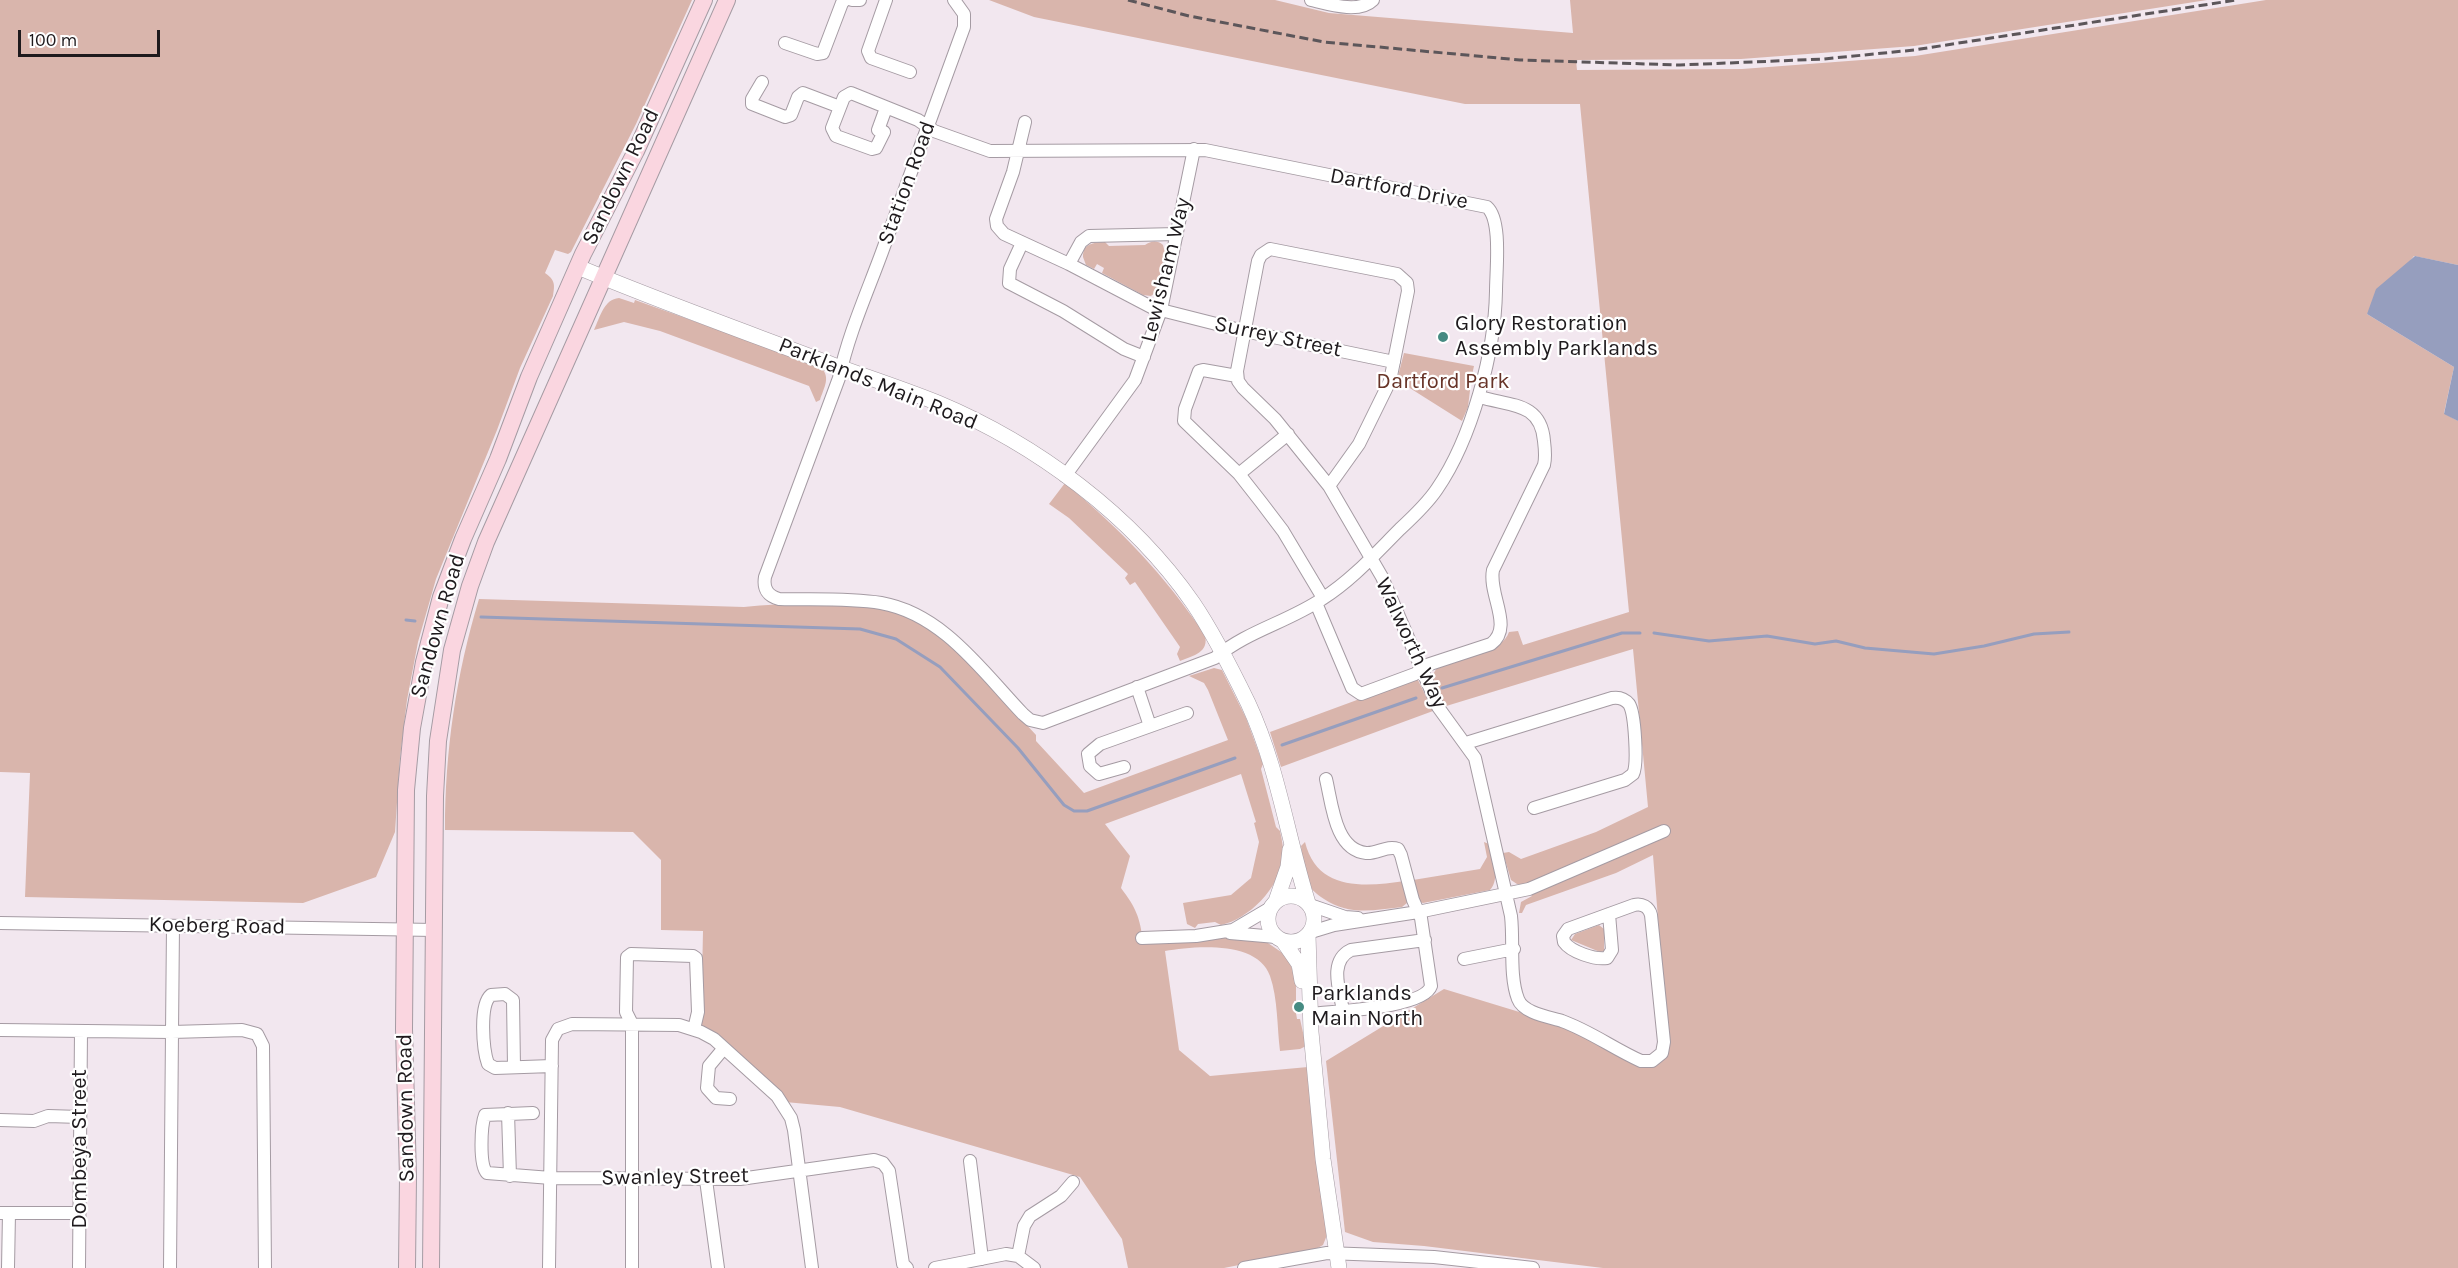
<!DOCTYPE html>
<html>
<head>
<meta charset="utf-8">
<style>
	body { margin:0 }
	#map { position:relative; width:2458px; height:1268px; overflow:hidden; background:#f2e7ef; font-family:Karla,sans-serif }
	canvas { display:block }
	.scale { position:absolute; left:18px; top:30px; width:142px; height:27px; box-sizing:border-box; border:3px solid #1e1a1d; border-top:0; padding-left:8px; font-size:18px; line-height:21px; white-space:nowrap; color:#1e1a1d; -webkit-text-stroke:4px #fff; paint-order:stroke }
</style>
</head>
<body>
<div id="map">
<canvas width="2458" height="1268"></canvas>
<div class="scale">100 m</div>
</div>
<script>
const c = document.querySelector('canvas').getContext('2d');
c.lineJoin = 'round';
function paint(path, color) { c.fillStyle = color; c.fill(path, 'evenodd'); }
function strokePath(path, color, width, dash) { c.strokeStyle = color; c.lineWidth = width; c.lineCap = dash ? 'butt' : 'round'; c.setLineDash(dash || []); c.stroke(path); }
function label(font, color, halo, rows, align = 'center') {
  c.font = font + ' Karla,sans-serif'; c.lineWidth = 4.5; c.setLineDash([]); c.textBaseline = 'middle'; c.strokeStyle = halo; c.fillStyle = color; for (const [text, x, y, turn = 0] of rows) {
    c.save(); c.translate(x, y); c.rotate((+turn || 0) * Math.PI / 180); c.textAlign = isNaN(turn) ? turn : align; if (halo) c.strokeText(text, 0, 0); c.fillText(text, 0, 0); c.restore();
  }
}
paint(new Path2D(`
	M0,0H692L636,124L571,252L568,254L555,250L545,273C555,280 555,284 553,296L520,368L497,430L436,579L418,642L407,700L400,758L395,832L376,877L303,903L25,897L30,773L0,772Z
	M989,0H1275L1329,13L1573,33L1570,0H2207L1914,46L1741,59L1576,60L1577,70L1742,69L1915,56L2266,0H2458V265L2414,256L2367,314L2454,367L2444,413L2458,421V1268H1603L1424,1246L1373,1242L1345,1232L1326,1061L1444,989L1575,1029L1641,1066C1657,1069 1666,1062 1668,1046L1653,855L1616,873L1526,905L1522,913H1519L1521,902L1532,896L1529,884H1517L1511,880L1503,853L1509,852L1521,859L1596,832L1648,807L1633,649L1443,707C1438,694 1426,679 1438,667C1458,660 1503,652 1509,632L1518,631L1523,645L1629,612L1580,104H1465L1034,17Z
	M1105,242L1109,246L1145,245C1151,241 1157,240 1163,245L1165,253L1156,292L1151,296L1143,295L1102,273L1104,268L1097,264L1094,269L1086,265L1083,257C1083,243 1093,243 1105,242Z
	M619,298L634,303L635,300L819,366C832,376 824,387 820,400L816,402L809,386L660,331L624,322L594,330C600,317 604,299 619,298Z
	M1404,353L1474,366L1472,375L1466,374L1465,381L1471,382L1468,407L1462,421L1397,380Z
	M1065,483C1122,531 1163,573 1205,635C1209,653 1194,655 1180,661L1177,654L1180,647L1135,582L1130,585L1125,578L1128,574L1069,518L1049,504Z
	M479,599L744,607C797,602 877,598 925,624C946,636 963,657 979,674C998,694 1017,714 1036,735V741L1084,793L1228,740L1208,690L1204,683L1189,676L1214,668L1222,670L1246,718L1263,764L1261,769L1276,827L1280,831C1282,840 1284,850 1283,859C1279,888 1249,919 1221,925L1215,922L1198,924L1195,928L1187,924L1183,903L1231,895L1251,878L1259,842L1254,823L1256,822L1241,774L1105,824L1130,856L1121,888C1136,908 1140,917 1143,942L1193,941L1241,936L1262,939L1287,956L1296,979V1001H1294L1297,1019H1300L1306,1046L1300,1049L1280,1051C1277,1027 1278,999 1270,976C1258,940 1194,946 1165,951L1179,1050L1210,1076L1308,1067L1327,1235L1323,1245L1314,1250L1224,1268H1128L1122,1239L1080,1177L840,1107L785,1102L701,1026L703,931L661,930V860L633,832L445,830C445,751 456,675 479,599Z
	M1414,679L1418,680L1433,711L1281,767L1270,732Z
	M1305,842C1317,891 1364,887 1405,881L1407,903L1402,907C1374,910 1349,916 1324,899C1316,894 1309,888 1306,878C1303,868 1302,856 1301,846Z
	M1484,842L1489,844C1492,859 1501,878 1490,890L1423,903L1420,902L1413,880L1480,869L1487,857Z
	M1599,925L1604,929V951L1600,952L1571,940L1575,934Z`), '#d9b5ac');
paint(new Path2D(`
	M2415,256L2458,265V421L2444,414L2454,367L2367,314L2376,289Z`), '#969ebe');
strokePath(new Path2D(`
	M481,617L860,629L896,639L940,667L1018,748L1064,805L1074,811H1087L1235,758
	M406,620L415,621
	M1654,633L1709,641L1767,636L1815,644L1836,641L1865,648L1934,654L1984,646L2034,634L2069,632
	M1442,688L1622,633H1640
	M1282,745L1416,698`), '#969ebe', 3);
const minor = new Path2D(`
	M852,0H860
	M886,0L868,51L871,58L910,72
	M1311,0C1328,4 1359,14 1373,0
	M785,43L817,54L823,53L842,3L845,0
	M762,82L752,99V104L785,117L791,115L798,97L803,93L840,107
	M886,108L878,130L884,132L876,148L872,149L836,136L832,128L844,97L851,93L918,120L934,131L990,151L1205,150L1487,207C1502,220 1496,270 1496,291C1495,352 1472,438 1437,489C1427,504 1413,517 1400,529C1375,554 1352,580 1322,599C1288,622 1247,631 1215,658L1043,723L1030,720L1023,714C982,671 943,614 881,603C848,598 813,600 779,599C768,596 763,589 765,577L839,378C848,335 867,293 882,252C910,177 937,102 964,27V14L954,0
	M1025,122L1013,172L996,219L997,226L1004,234L1069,264L1153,308L1244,331L1394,362
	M1022,243L1010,269L1009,283L1063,311L1124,349L1144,357
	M1069,264L1081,242L1089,236L1177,234
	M1237,376L1203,370L1199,371L1185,409L1184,421L1239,474L1261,502L1283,531L1323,598
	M1239,474L1288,434
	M1065,476L1135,380L1161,310L1194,149
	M1329,486L1359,444L1390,381L1408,291L1407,283L1397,274L1270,249L1261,255L1258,261L1237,371L1238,381L1243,388L1275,419L1329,486L1382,577L1438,707L1475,758L1511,916C1514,941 1509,976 1518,999C1523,1013 1549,1017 1562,1021C1590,1031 1614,1049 1641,1061H1652L1662,1053L1664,1042L1651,915C1649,907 1642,903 1634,905L1568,929L1563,936L1564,942C1571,952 1595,960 1607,958L1612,950L1609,914
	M1316,603L1352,688L1361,694L1415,674L1427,665L1491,644C1514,627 1488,595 1493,570L1544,465C1546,457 1545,449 1544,441C1541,402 1510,406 1480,397
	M1137,687L1150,726
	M1466,743L1612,698C1618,697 1624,698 1629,704C1635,713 1638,765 1633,774L1625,780L1534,808
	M1124,767L1099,774L1090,766L1088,754L1100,744L1187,713
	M1310,905L1345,917L1358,918
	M0,923L435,930
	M173,926L172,1032L242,1030L257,1034L263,1046L265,1268
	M1311,932L1334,925L1418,912L1529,889L1664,831
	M1230,933L1276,937
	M1142,938L1196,936L1233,930L1272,907
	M1464,959L1514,949
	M1343,1011C1340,991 1328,961 1351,950L1425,940
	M1312,1014C1335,1011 1424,1008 1431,986L1421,918L1413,900L1401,855L1398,849C1387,845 1377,854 1366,853C1335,850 1332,804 1326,779
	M0,1030L172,1032L170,1268
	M724,1048L709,1066L707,1088L716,1098L730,1099
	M514,1067L513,1000L505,994L491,995C479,1005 483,1050 488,1064L495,1068L552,1066
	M508,1113L510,1176
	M533,1113L485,1115C481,1125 479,1165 487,1173L551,1178L740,1179L874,1160L883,1163L889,1171L903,1264L907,1268
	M0,1120L34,1121L48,1116L80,1117
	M970,1161L982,1259
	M706,1180L718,1268
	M0,1213H79
	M1018,1256L1024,1226L1030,1216L1061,1196L1073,1182
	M8,1268L9,1213
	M79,1268L81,1031
	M549,1268L552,1040L558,1029L572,1024L679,1025L701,1032L714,1039L777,1096L791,1118L794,1130L812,1268
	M632,1268V1024L626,1012L627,957L631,954L693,956L696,958L698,1012L694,1029
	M935,1268L1006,1254L1018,1256L1034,1268
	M1244,1268L1327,1253L1434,1257L1533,1268`);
const tertiary = new Path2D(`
	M578,267C659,301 743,331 825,362C863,376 901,388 938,403C1036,444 1132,515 1193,603C1214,634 1232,670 1248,703C1278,767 1287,836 1308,903
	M1268 919a23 23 0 1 1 46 0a23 23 0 1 1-46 0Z
	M1276,901L1288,867L1290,849
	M1308,935L1311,1032L1323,1159L1339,1268
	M1283,941L1299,964L1302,981`);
const secondary = new Path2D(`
	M407,1268L408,1177L404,1029L406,790L412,728L424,662L441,597L463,539L498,459L529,377L583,254L636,151L704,0
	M431,1268L435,796L438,741L452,650L470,586L486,542L727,0`);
strokePath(minor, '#a59ba3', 14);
strokePath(tertiary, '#a59ba3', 16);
strokePath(secondary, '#a59ba3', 18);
strokePath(minor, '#fff', 12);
strokePath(tertiary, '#fff', 15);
strokePath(secondary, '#fad6e0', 16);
strokePath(new Path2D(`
	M1128,0L1189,16L1324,42L1520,60L1680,65L1824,59L1914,50L2236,0`), '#5c565a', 3, [9, 4.5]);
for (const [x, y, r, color] of [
	[1443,337,6,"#468b82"],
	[1299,1007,6,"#468b82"]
]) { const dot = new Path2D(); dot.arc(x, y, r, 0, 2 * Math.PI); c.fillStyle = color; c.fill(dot); strokePath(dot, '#fff', 2); }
label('22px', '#1e1a1d', '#fff', [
	["Sandown Road",621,177,-64],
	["Station Road",907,183,-70],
	["Dartford Drive",1399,189,11],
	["Lewisham Way",1166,270,-76],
	["Surrey Street",1278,337,12],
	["Parklands Main Road",878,384,22],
	["Sandown Road",438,626,-74],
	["Walworth Way",1411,643,65],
	["Koeberg Road",217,926,1],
	["Sandown Road",406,1108,-91],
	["Dombeya Street",80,1149,-90],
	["Swanley Street",675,1177,-1]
]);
label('22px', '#1e1a1d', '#fff', [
	["Glory Restoration",1455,324],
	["Assembly Parklands",1455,349],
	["Parklands",1311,994],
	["Main North",1311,1019]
], 'left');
label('22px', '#673327', '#fff', [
	["Dartford Park",1443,382]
]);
</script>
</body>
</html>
